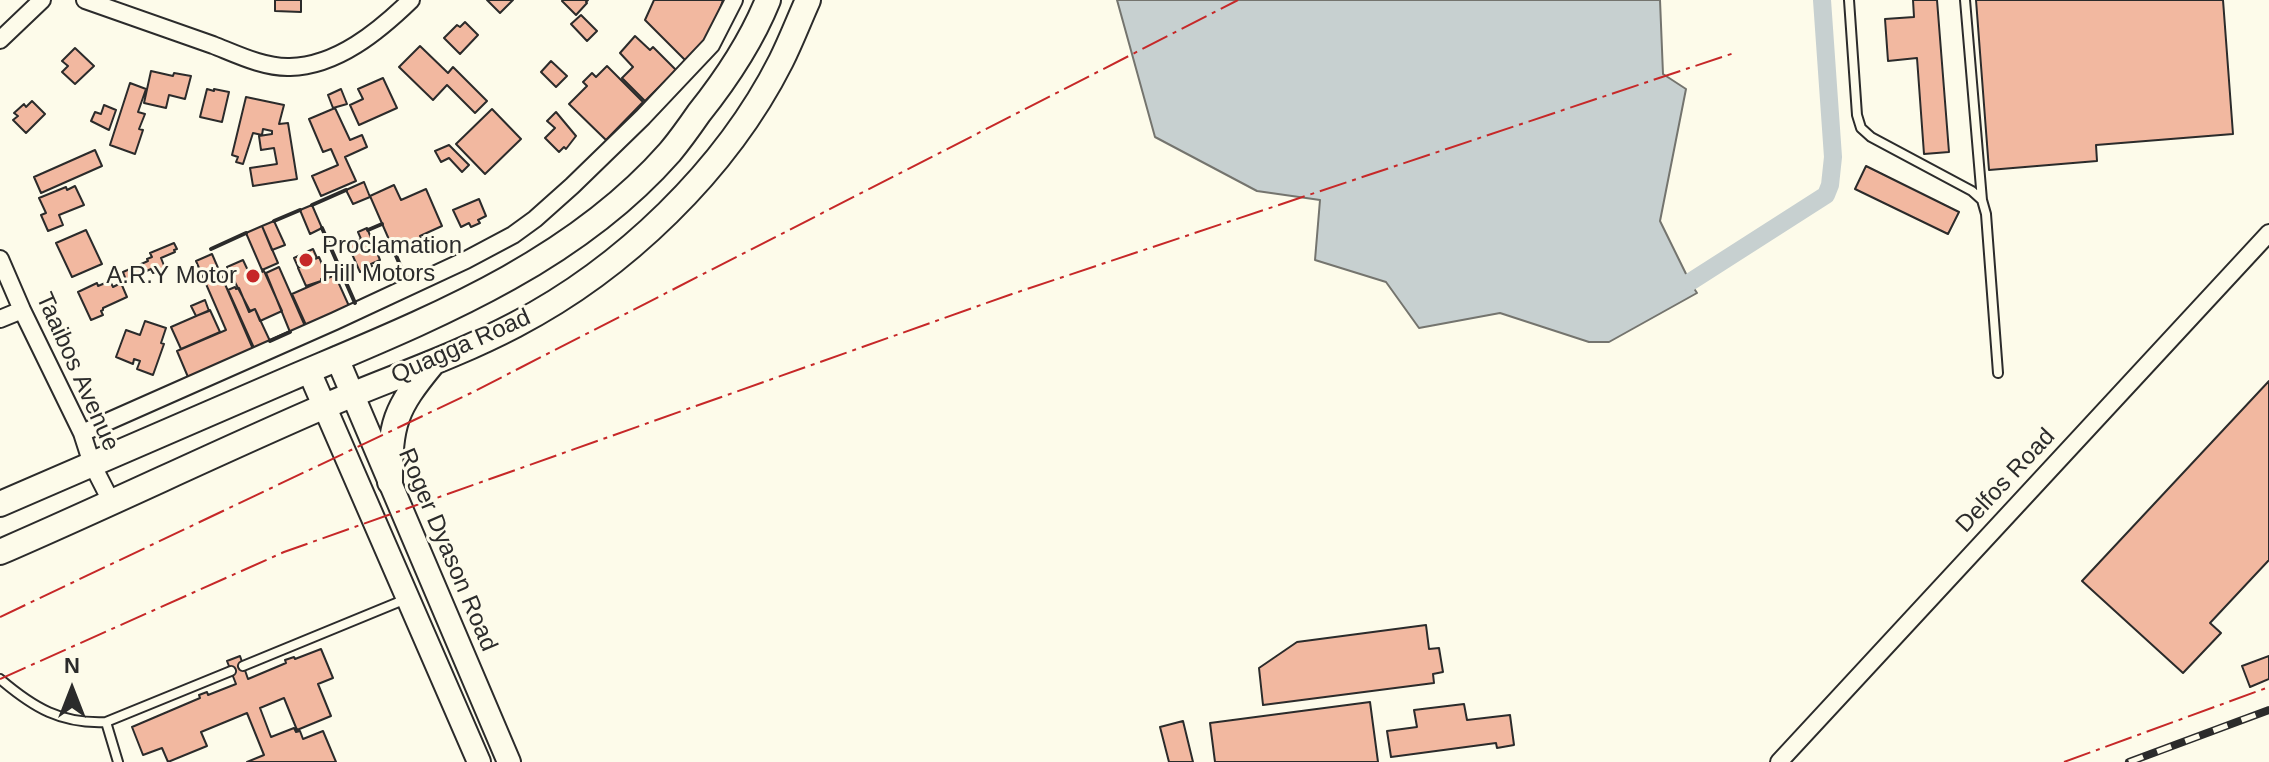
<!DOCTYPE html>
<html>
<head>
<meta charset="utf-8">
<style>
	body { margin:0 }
	#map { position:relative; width:2269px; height:762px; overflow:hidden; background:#fdfbea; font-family:Helvetica,sans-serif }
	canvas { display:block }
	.north { position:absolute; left:32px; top:650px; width:80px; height:80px; -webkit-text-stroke:6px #fdfbea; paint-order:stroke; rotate:0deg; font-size:22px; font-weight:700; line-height:32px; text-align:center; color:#2b2b2b }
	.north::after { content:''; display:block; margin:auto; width:28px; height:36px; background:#2b2b2b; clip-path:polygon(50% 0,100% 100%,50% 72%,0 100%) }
</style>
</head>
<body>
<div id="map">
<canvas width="2269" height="762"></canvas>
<div class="north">N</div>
</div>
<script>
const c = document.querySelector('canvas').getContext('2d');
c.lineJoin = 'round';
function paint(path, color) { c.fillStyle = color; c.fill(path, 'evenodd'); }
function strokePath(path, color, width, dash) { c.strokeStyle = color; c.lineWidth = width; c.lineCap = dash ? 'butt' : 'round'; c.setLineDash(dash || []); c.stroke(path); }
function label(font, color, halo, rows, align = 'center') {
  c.font = font + ' Helvetica,sans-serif'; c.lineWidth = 6; c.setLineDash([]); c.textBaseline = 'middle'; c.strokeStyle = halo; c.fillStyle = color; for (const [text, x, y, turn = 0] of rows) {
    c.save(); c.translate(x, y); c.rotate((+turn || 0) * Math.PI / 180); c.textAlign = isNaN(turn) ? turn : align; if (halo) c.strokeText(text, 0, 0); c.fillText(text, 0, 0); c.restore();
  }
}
const water = new Path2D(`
	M1117,0H1660L1663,74L1686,89L1660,221L1690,282L1697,293L1609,342H1589L1500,313L1419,328L1386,282L1315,260L1320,200L1257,191L1155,137Z`);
paint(water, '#c7d0d0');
strokePath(water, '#74746e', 2);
strokePath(new Path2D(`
	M1690,282L1826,195L1830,185L1833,157L1822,0`), '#c7d0d0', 18);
const building = new Path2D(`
	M275,0H301V12L275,11Z
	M487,0H513L500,13Z
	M563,0H588L586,2L587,3L576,15L562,1Z
	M654,0H723L712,33L685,60L645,20Z
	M1913,0H1937L1949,152L1924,154L1917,58L1888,61L1885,19L1914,17Z
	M1976,0H2223L2233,134L2096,145L2097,161L1989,170Z
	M581,15L597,31L587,41L571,24Z
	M465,22L478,35L460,54L444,38L457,25L460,27Z
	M635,36L650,50L653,47L676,70L645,101L622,78L633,67L620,53Z
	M420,46L448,73L453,67L487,101L475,113L447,85L433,100L399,67Z
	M75,48L94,66L75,84L62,72L68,66L62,61Z
	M551,61L567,76L556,87L541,72Z
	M607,66L643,102L606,140L569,104L587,86L583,82L592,73L596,77Z
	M151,71L173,76L174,73L191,76L185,99L169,95L166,108L144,103Z
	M383,78L397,108L359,125L350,105L363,99L358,89Z
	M130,83L146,89L138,112L145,114L139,129L143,130L135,154L110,145Z
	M207,89L214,91V89L229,92L222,122L200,117Z
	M341,89L347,104L333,108L328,95Z
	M246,97L284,105L279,124L288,123L297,179L253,186L250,168L277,164L274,148L261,150L259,136L272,134V131L263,129L262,135L253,133L243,164L236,162L238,157L232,155Z
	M32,101L45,114L26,133L13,120L18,116L14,113L24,104L26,107Z
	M104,105L116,110L109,130L91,121L95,112L101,114Z
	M335,108L350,140L362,135L367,147L345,157L356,181L321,196L312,176L338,165L331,149L323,152L309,119Z
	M492,109L521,139L485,174L456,144Z
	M556,112L576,136L566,149L564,147L559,152L545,138L555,128L547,121Z
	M449,145L469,165L462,172L449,158L441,162L435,151Z
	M95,150L102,166L41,193L34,177Z
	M1866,166L1959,212L1948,234L1855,189Z
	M364,182L370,197L353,204L346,190Z
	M394,185L401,200L426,189L442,226L420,236L421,239L394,251L370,196Z
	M75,186L84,205L59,215L63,225L48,231L41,215L46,213L39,198L66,187L67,190Z
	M479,199L486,216L478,220L480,223L471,227L469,223L461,227L453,210Z
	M312,205L322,228L310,234L300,210Z
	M274,221L285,245L272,250L262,226Z
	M262,226L278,263L262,270L246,233Z
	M367,228L380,260L371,264L372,266L360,272L348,245L361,239L358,232Z
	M86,230L102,264L72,277L56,243Z
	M174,243L177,249L174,250L175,252L161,258L165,268L153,273L151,269L126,280L123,272L148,261L147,259L152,257L150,253Z
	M313,249L317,258L298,267L294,258Z
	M212,254L253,349L188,377L177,351L226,330L196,261Z
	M319,257L327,276L321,279V281L306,286L298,268Z
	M243,260L251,277L264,271L282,311L260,321L255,309L250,311L227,267Z
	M279,267L305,326L290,332L266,273Z
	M335,275L349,306L306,325L292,294Z
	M110,281L113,287L121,283L127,297L103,308V310L101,311L103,315L91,320L78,292L97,283L98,286Z
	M235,287L236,289L239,288L249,312L255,309L270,341L254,348L228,290Z
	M205,300L209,311L196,316L191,306Z
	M210,310L220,332L181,349L171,327Z
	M145,321L166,328L161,343L164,344L153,375L137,369L140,361L134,359L133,364L116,357L126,330L140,335Z
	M2269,381V560L2210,623L2221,633L2183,673L2082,581Z
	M1426,625L1429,649L1439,648L1443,672L1433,674L1434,683L1263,705L1259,668L1297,642Z
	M321,649L333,678L318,684L331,716L297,730L284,698L260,708L271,737L294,728L296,732L300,731L303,739L323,731L336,762H247L264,755L247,713L201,732L207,746L168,762L162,748L143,755L132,727L200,698L199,695L207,692L208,695L236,684L227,661L240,656L248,679L286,663L285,660L294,657L295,659Z
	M2269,656V679L2250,687L2242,666Z
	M1370,702L1378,762H1215L1210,723Z
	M1464,704L1467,720L1510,715L1514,745L1497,748L1496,743L1391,757L1387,731L1417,727L1414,710Z
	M1183,721L1193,762H1169L1160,727Z`);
paint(building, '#f2b8a0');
strokePath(building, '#2b2b2b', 2);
const service = new Path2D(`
	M1849,0L1857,115L1861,128L1871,137L1972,191L1982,200L1986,214L1998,373
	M1965,0L1982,200
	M243,666L406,599
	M0,679C34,708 61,724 106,722L231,671
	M106,722L118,762`);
const minor = new Path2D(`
	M85,0C127,15 170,30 213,45C236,54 264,68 290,67C337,66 379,31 411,0
	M0,40L42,0
	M0,259L22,310L82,433L92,464L112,503
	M0,319L22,310
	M82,433L335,321L466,260L513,235L535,219L572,186L643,117L711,45L734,0
	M1779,762L2269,233`);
const secondary = new Path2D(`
	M337,358L509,762
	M309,371L479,762`);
const primary = new Path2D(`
	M390,482C390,423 395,409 432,364
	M0,504C96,462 193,421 289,379C425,321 570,266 670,152C680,140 690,126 699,113C727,78 751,42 768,0
	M0,552C109,505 216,453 325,406C388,379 454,357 515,325C623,269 726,170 781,61C791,41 799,20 808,0`);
strokePath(service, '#2b2b2b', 12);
strokePath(minor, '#2b2b2b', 20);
strokePath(secondary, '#2b2b2b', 26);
strokePath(primary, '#2b2b2b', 28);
strokePath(service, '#fdfbea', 8);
strokePath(minor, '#fdfbea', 16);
strokePath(secondary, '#fdfbea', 22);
strokePath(primary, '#fdfbea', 24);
const rail = new Path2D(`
	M2129,762L2269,710`);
strokePath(rail, '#2b2b2b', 8);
strokePath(rail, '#fdfbea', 5, [15]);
strokePath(new Path2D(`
	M312,205L346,190
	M274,221L300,210
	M322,228L355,303
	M368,230L382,224
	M211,249L246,233
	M394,251L407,281
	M270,341L290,332`), '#2b2b2b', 4);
strokePath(new Path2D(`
	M0,617L471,393L1238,0
	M0,679L284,552L1012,294L1734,53
	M2064,762L2269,687`), '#c62828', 2, [28, 6, 4, 6]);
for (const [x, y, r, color] of [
	[306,260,8,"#c62828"],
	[253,276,8,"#c62828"]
]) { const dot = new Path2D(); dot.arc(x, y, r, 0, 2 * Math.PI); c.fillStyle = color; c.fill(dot); strokePath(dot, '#fdfbea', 3); }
label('24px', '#2b2b2b', '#fdfbea', [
	["Proclamation",322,246],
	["Hill Motors",322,274],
	["A.R.Y Motor",237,276,"right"]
], 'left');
label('24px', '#2b2b2b', '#fdfbea', [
	["Quagga Road",461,347,-24],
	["Taaibos Avenue",77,372,66],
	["Delfos Road",2006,481,-47],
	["Roger Dyason Road",447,550,67]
]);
</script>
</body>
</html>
